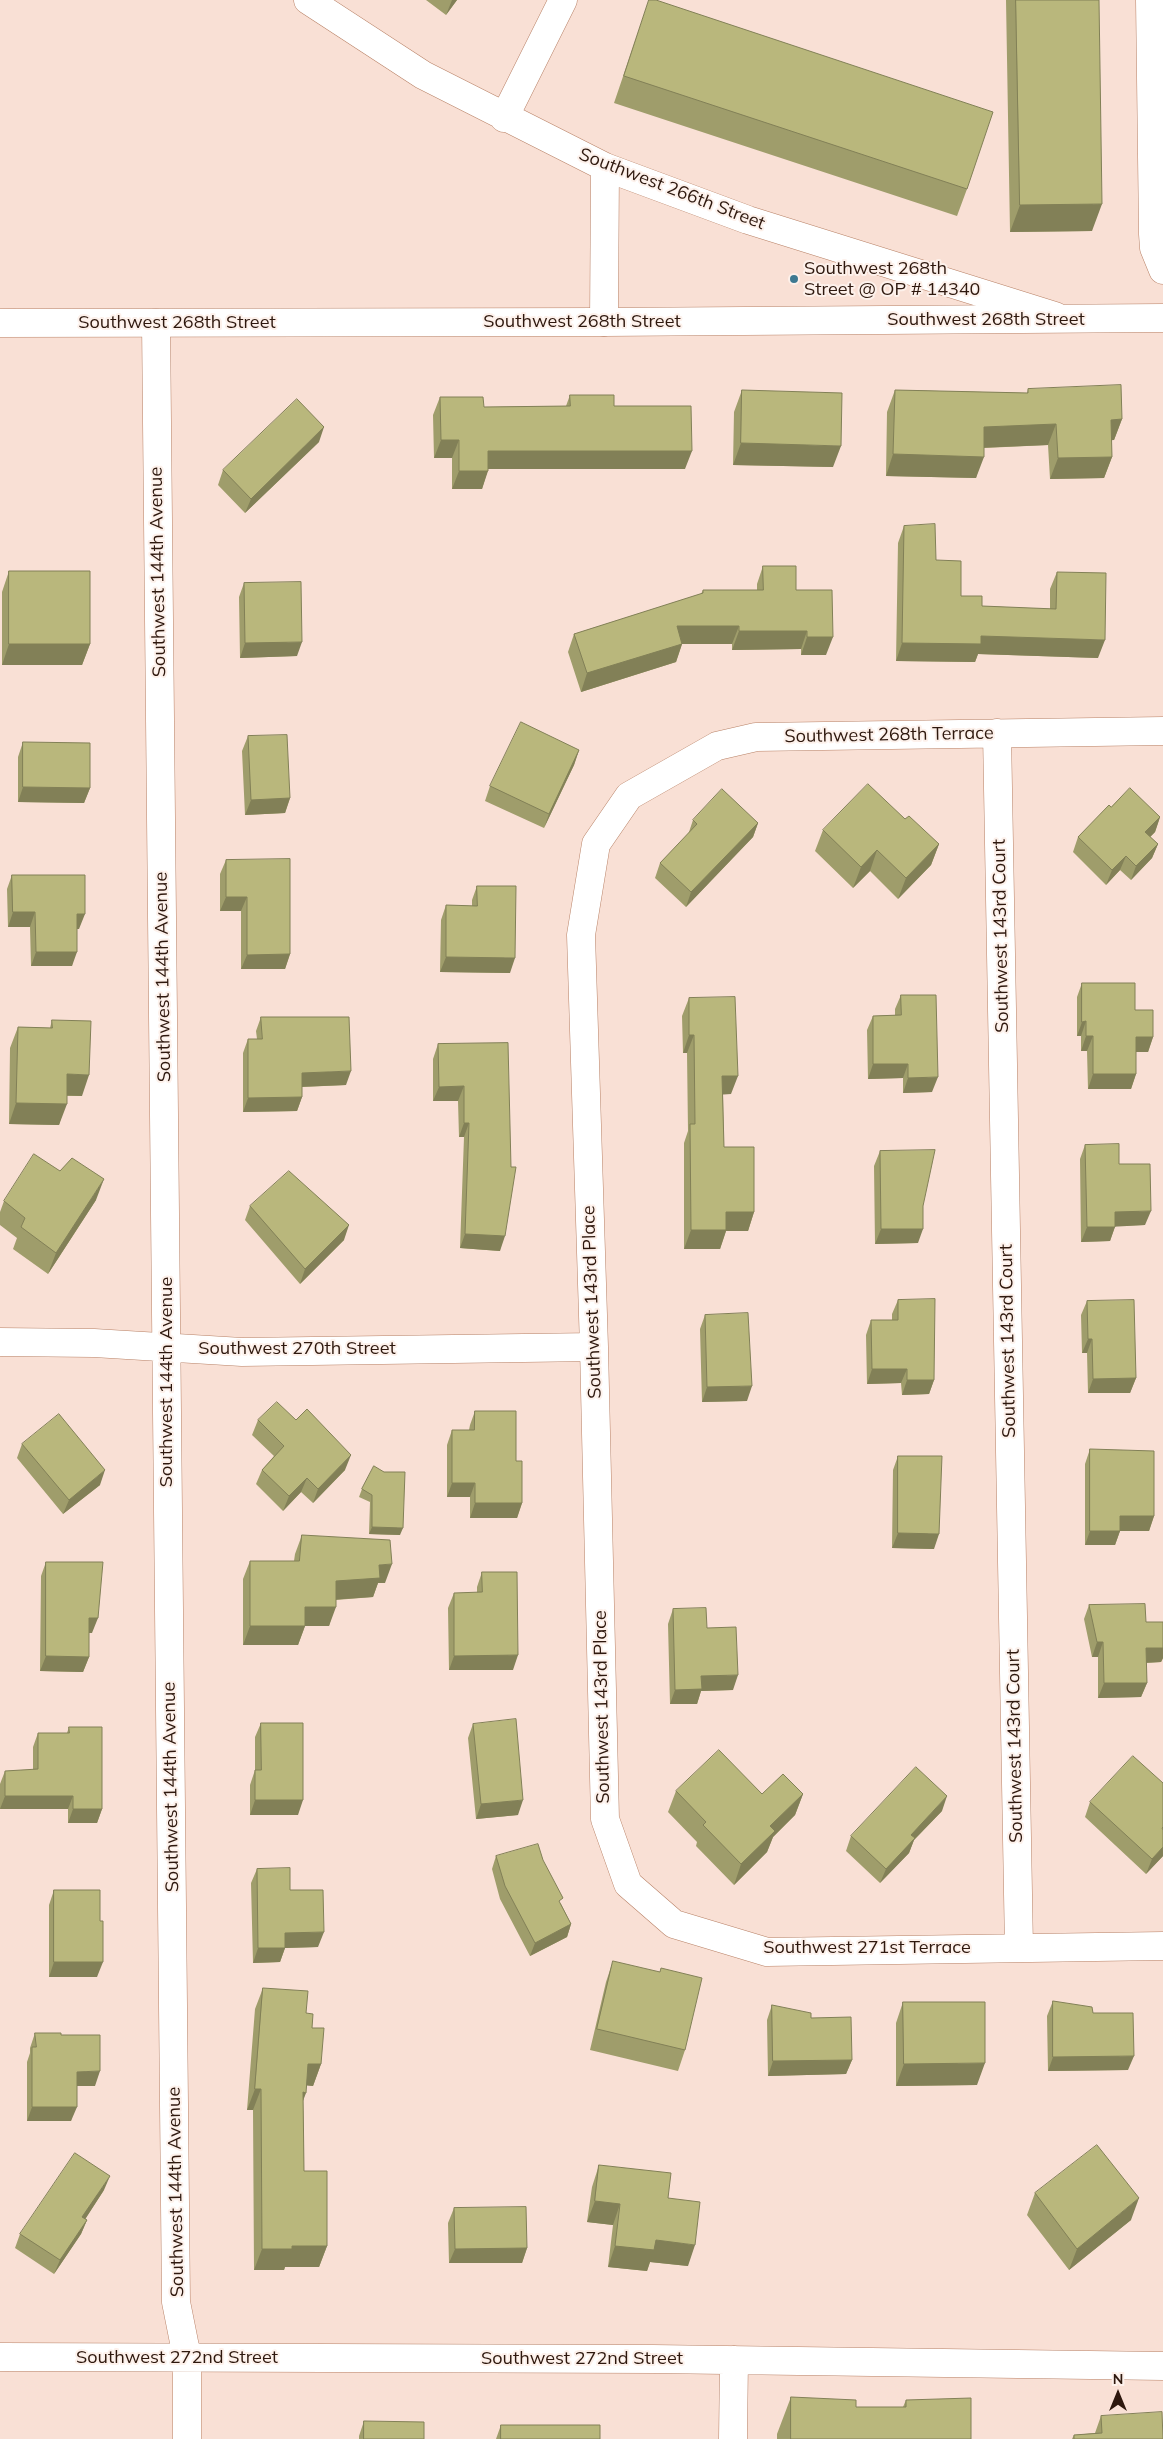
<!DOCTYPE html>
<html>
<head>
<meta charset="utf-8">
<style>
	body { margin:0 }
	#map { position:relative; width:1163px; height:2439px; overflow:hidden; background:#f9e0d5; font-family:Mulish,sans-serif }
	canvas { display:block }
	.north { position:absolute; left:1093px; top:2369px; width:50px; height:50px; -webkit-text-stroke:4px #fdf1eb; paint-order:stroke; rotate:0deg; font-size:14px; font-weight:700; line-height:20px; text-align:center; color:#2e180e }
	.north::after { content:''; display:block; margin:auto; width:18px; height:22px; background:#2e180e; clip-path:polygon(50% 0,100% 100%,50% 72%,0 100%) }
</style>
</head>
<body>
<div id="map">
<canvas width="1163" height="2439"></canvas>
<div class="north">N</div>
</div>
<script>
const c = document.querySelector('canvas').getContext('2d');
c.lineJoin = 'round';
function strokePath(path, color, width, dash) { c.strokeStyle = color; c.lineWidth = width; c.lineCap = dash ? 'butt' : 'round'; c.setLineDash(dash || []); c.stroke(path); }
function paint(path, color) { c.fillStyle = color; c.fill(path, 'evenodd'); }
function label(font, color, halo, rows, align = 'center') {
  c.font = font + ' Mulish,sans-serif'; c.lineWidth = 4; c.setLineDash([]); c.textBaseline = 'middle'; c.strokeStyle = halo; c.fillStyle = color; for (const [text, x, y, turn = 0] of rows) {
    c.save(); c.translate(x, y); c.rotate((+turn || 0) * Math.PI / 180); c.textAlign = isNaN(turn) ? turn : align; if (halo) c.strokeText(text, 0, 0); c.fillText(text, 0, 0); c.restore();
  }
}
const minor = new Path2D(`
	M308,0L423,75L605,167L748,220L1055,316
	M1150,0L1153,234L1154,248L1163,270
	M504,118L563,0
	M604,322L605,167
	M156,323L176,2302L187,2357V2439
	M1163,731L756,737L717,746L629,796L596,844L581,935L594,1347L605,1819L628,1884L674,1924L767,1952L1163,1946
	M997,733L1019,1948
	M0,1342L94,1343L242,1352L594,1347
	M0,2357L653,2359L1163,2366
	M733,2439L734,2360`);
const secondary = new Path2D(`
	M0,323L604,322L1163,318`);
strokePath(minor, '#b88166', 29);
strokePath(secondary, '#b88166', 29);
strokePath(minor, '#fff', 28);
strokePath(secondary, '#fff', 28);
paint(new Path2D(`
	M426,0H457L446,15Z
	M649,0L967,189L957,216L614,103Z
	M1006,0H1099L1092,231L1010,232Z
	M1028,389L1122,419L1114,440H1111L1112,457L1104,478L1050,479L1048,445L984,448L976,478L886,476L887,412L895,390L1027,393Z
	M742,390L833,467L733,465L734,412Z
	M570,395L614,406L685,469H488L482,489H452V458H434L433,415L440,397L484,407L566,406Z
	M319,442L245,513L218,485L223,470Z
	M904,526L936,560L961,596L982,606L1050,609V589L1057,572L1098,658L978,654L975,662L896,661L898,543Z
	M763,566L796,590L826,655H801V649L732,650V644H682L676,662L581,692L568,652L574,634L701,594L703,590H757V584Z
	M9,571L90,644L82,665H2V592Z
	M244,583L297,656L240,658L239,597Z
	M248,736L290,798L285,813L245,815L242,751Z
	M23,742L90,788L84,803L18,802V757Z
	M579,750L574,765L544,828L485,801L490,786Z
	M1111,807L1160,817L1155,832L1150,837L1158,844L1152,858L1131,880L1120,870L1106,885L1073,852L1078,837Z
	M905,819L939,844L931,865L898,899L870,871L853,888L815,851L823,830Z
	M693,820L758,823L753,837L686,907L655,878L660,863L688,835Z
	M226,860L290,954L285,969H241V911H220V874Z
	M12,875L79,929H77L72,966H31L30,927H8L7,889Z
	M477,886L510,973L440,972L441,920L446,905L472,906V900Z
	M1082,983L1135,1010L1153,1037L1148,1052H1136V1074L1131,1089H1088L1087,1051H1081V1036H1077V997Z
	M901,995L932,1092L903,1093V1078L868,1079L867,1030L873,1016L895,1015V1009Z
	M689,998L731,1094H723L724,1147L754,1212L748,1231H726L720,1249H684V1143L688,1131L687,1053H683L682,1016Z
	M261,1017L346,1085L302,1087V1097L297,1111L243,1112V1053L248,1039H257L256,1031Z
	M52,1020L82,1096H67L59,1125L9,1124L10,1048L18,1027L50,1028Z
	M508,1043L500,1251L460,1248L464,1137H459L458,1101H433V1059L438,1044Z
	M1085,1145L1119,1164L1145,1225L1115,1226L1110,1241L1081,1242L1080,1159Z
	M880,1151L918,1243L875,1244L874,1166Z
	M96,1200L48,1274L13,1249L17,1238L0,1225V1212L4,1201Z
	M250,1206L344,1240L300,1284L245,1220Z
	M898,1300L934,1380L929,1394L902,1395L901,1383L867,1384L866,1335L871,1320H892V1314Z
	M1087,1301L1136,1378L1130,1393H1088L1087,1353H1082L1081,1315Z
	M705,1315L747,1401L702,1402L700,1329Z
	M475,1411L516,1461L522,1503L517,1518H470V1497H447V1445L452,1430H469L470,1425Z
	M258,1420H296L345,1470L313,1503L301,1492L283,1511L256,1484L262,1470L274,1456L252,1435Z
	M22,1444L100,1485L63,1514L17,1458Z
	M1090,1449L1154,1516L1149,1531H1120L1115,1545H1085V1464Z
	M898,1456L934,1549L892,1548L893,1470Z
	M374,1466L400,1535L369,1534L370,1502L359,1497L362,1489Z
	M302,1535L385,1583H378L373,1597L336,1600L329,1626H305L298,1645H243V1579L250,1561H294L295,1554Z
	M46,1562L92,1633H89V1657L83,1672L40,1671L41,1576Z
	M482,1572L513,1670H449L448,1608L454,1593H477V1587Z
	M1089,1605L1146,1622H1163V1658L1161,1662L1146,1663L1147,1683L1141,1697L1098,1698V1657H1092L1084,1619Z
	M673,1609L707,1628L733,1690L701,1691L697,1704H670L668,1624Z
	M261,1723L298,1815H250V1785L255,1770V1737Z
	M473,1724L518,1815L476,1819L468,1738Z
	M69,1727L102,1809L97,1823H68V1809H0V1784L5,1771L33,1770V1747L38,1733H67Z
	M1163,1783V1856L1146,1874L1085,1817L1090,1802Z
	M676,1791L762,1794H803L795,1815L773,1837L767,1852L734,1885L696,1846L697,1842L668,1812Z
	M942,1811L914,1840L909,1853L880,1883L846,1851L851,1836Z
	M496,1856L561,1904L571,1924L567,1937L530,1956L500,1899L492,1869Z
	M257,1869L290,1890L318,1947L285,1948L280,1962L253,1963L251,1883Z
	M54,1890L100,1921L97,1977H49V1905Z
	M613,1961L685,2050L678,2071L590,2050L606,1982Z
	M263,1988L306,2013L312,2028L321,2064L313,2086L307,2085L303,2101L304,2171L327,2246L319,2267H285L284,2270H254L253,2110H247L255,2009Z
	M1053,2001L1093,2013L1128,2070L1048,2071L1047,2016Z
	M903,2002L977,2085L896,2086V2023Z
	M772,2005L811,2018L852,2060L846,2074L768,2076L767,2020Z
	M35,2033L61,2035L95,2086H77L71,2121H27V2062L30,2053V2048Z
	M599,2165L668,2198L688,2266L650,2262L647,2271L608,2267L613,2225L587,2222L592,2187Z
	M104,2190L85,2219L87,2220L81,2234L54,2274L15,2248L20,2234Z
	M1035,2193L1131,2220L1069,2270L1027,2215Z
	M454,2208L527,2248L522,2263H449L448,2223Z
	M791,2397L856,2407H903L906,2400L971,2439H777V2434Z
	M1101,2416L1163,2439H1072L1074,2435L1095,2433Z
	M364,2421L424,2439H359V2436Z
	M501,2425L600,2439H496Z`), '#9f9d6b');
paint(new Path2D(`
	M452,0H457L446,15Z
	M1102,204L1092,231L1010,232L1020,205Z
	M1122,419L1114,440L1103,441L1111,420Z
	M1056,424L1048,445L976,448L984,427Z
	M324,427L319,442L245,513L251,499Z
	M441,440H459L452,458H434Z
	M741,443L841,446L833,467L733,465Z
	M488,451H692L685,469H482Z
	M893,454L984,457L976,478L886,476Z
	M1112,457L1104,478L1050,479L1058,458Z
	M459,471H488L482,489H452Z
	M677,626H739L732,644H682L676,662L581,692L587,673Z
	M739,631H807L801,649L732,650Z
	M981,636L1105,640L1098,658L978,654L975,662L896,661L902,643Z
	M807,637H833L826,655H801Z
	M302,642L297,656L240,658L245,643Z
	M9,644H90L82,665H2Z
	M579,750L574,765L544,828L549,814Z
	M23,787L90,788L84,803L18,802Z
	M290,798L285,813L245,815L251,800Z
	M1160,817L1155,832L1140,847L1145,832Z
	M758,823L753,837L686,907L691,892Z
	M939,844L931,865L898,899L906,878Z
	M1158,844L1152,858L1131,880L1136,866Z
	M877,850L870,871L853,888L861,867Z
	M1126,856L1120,870L1106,885L1112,870Z
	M226,897H247L241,911H220Z
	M13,912H35L30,927H8Z
	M77,914H85L79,929H72Z
	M36,952H77L72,966H31Z
	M290,954L285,969H241L247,955Z
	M446,957L515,958L510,973L440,972Z
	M1086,1021L1081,1036H1077L1082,1022Z
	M689,1035H694L687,1053H683Z
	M1086,1036H1093L1087,1051H1081Z
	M1136,1037H1153L1148,1052H1130Z
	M873,1064H908L903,1078L868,1079Z
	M351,1071L346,1085L297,1087L302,1073Z
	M67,1074L89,1075L82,1096L60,1095Z
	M1093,1074H1136L1131,1089H1088Z
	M722,1076H738L731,1094L716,1095Z
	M938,1077L932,1092L903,1093L908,1078Z
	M464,1086L458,1101H433L439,1087Z
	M302,1097L297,1111L243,1112L248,1098Z
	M16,1103L67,1104L59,1125L9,1124Z
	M464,1123H469L464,1137H459Z
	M104,1179L96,1200L48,1274L56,1253Z
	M1151,1211L1145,1225L1109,1227L1115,1212Z
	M726,1212H754L748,1231H726L720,1249H684L691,1230Z
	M349,1225L344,1240L300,1284L305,1269Z
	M1087,1227H1115L1110,1241L1081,1242Z
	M881,1229H923L918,1243L875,1244Z
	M465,1234L505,1236L500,1251L460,1248Z
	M1088,1339H1092L1087,1353H1082Z
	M872,1369H907L901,1383L867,1384Z
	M1136,1378L1130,1393H1088L1093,1379Z
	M907,1380H934L929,1394L902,1395Z
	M752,1386L747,1401L702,1402L707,1387Z
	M351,1455L345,1470L313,1503L318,1489Z
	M105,1470L100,1485L63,1514L69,1500Z
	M307,1478L301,1492L283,1511L289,1496Z
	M452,1483H475L470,1497H447Z
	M475,1503H522L517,1518H470Z
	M1120,1516H1154L1149,1531H1120L1115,1545H1085L1090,1531Z
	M372,1527L403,1528L400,1535L369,1534Z
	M898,1533L939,1534L934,1549L892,1548Z
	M392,1564L385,1583H378L373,1597L329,1600L336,1581L379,1565Z
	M305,1607H336L329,1626H298Z
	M89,1618H98L92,1633H84Z
	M250,1626H305L298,1645H243Z
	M1097,1642H1103L1098,1657H1092Z
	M1146,1648H1163V1658L1161,1662L1141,1663Z
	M518,1655L513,1670H449L454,1656Z
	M46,1656L89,1657L83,1672L40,1671Z
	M738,1675L733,1690L701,1691L697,1704H670L675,1690L701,1676Z
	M1104,1683H1147L1141,1697L1098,1698Z
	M803,1794L795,1815L773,1837L767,1852L734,1885L741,1864L770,1826Z
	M5,1796H73L68,1809H0Z
	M947,1796L942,1811L914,1840L909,1853L880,1883L886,1869L911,1835Z
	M255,1800H303L298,1815H250Z
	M523,1800L518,1815L476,1819L481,1804Z
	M73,1809H102L97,1823H68Z
	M1163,1847V1856L1146,1874L1152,1859Z
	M571,1924L567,1937L530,1956L535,1943Z
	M324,1932L318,1947L285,1948L280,1962L253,1963L258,1948L285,1933Z
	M54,1962H103L97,1977H49Z
	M1134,2056L1128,2070L1048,2071L1053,2057Z
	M852,2060L846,2074L768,2076L773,2061Z
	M985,2063L977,2085L896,2086L904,2064Z
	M308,2064H321L313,2086L300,2085Z
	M100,2071L95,2086H71L77,2072Z
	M255,2089H261L253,2110H247Z
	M303,2092L306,2093L298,2114Z
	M32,2107H77L71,2121H27Z
	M110,2176L104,2190L77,2232L82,2217Z
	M1139,2198L1131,2220L1069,2270L1077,2249Z
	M595,2201L620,2204L613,2225L587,2222Z
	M87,2220L81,2234L54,2274L60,2260Z
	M656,2240L695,2245L688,2266L650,2262L647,2271L608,2267L615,2246Z
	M292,2246H327L319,2267H285L284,2270H254L262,2249Z
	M527,2248L522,2263H449L455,2249Z`), '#828057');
const building = new Path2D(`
	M649,0H656L993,112L967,189L624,76Z
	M1016,0H1099L1102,204L1020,205Z
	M1121,385L1122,419L1111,420L1112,457L1058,458L1056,424L984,427V457L893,454L895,390L1028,393V389Z
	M742,390L842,393L841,446L741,443Z
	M570,395H614V406H691L692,451H488V471H459V440H441L440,397H483L484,407L570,406Z
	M297,399L324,427L251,499L223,470Z
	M935,524L936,560L961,561V596H982V606L1056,609L1057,572L1106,573L1105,640L981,636V644L902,643L904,526Z
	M763,566H796V590H832L833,637H807V631H739V626H677L682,644L587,673L574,634L703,593V590H763Z
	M9,571H90V644H9Z
	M301,582L302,642L245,643L244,583Z
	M521,722L579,750L549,814L490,786Z
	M287,735L290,798L251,800L248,736Z
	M23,742L90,743V788L23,787Z
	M868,784L905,819L909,816L939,844L906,878L877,850L861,867L823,830Z
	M1130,788L1160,817L1145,832L1158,844L1136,866L1126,856L1112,870L1078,837L1109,805L1111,807Z
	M722,789L758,823L691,892L660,863L697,824L693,820Z
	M290,859V954L247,955V897H226V860Z
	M12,875H85V914H77V952H36L35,912H13Z
	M477,886H516L515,958L446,957V905L477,906Z
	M1082,983H1135V1010H1153V1037H1136V1074H1093V1036H1086V1021L1082,1022Z
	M901,995H936L938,1077L908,1078V1064H873V1016L901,1015Z
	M735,997L738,1076H722L724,1147H754V1212H726V1230H691L690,1124H695L694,1035H689V998Z
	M261,1017H349L351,1071L302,1073V1097L248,1098V1039H262Z
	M52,1020L91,1021L89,1075L67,1074V1104L16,1103L18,1027L52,1028Z
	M508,1043L511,1167H516L505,1236L465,1234L469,1123H464V1086L439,1087L438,1044Z
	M1119,1144V1164H1150L1151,1211L1115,1212V1227H1087L1085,1145Z
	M935,1150L923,1206V1229H881L880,1151Z
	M34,1154L60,1171L72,1158L104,1179L56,1253L21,1227L25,1218L4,1201Z
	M289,1171L349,1225L305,1269L250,1206Z
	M935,1299L934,1380H907V1369H872L871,1320H898V1300Z
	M1134,1300L1136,1378L1093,1379L1092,1339H1088L1087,1301Z
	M748,1313L752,1386L707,1387L705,1315Z
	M277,1402L296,1420L307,1409L351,1455L318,1489L307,1478L289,1496L262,1470L284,1446L258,1420Z
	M475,1411H516V1461H522V1503H475V1483H452V1430H474Z
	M59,1414L105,1470L69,1500L22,1444Z
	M1090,1449L1154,1451V1516H1120V1531H1090Z
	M898,1456H942L939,1534L898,1533Z
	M374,1466L384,1472H405L403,1528L372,1527V1495L362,1489Z
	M302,1535L390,1540L392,1564L379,1565L380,1578L336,1581V1607H305V1626H250V1561H299Z
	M46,1562H103L98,1618H89V1657L46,1656Z
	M482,1572H517L518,1655L454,1656V1593L482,1592Z
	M1145,1604L1146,1622H1163V1648H1146L1147,1683H1104L1103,1642H1097L1089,1605Z
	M706,1608L707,1628L736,1627L738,1675L701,1676L702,1689L675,1690L673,1609Z
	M516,1719L523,1800L481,1804L473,1724Z
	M261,1723H303V1800H255V1770H261Z
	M69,1727H102V1809H73V1796H5V1771L38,1769V1733H69Z
	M719,1750L762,1794L783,1774L803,1794L770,1826L775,1831L741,1864L703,1825L706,1822L676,1791Z
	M1133,1756L1163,1783V1827L1162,1828L1163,1830V1847L1152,1859L1090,1802Z
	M916,1767L947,1796L911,1835L915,1838L886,1869L851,1836Z
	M538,1844L543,1860L563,1898L559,1901L571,1924L535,1943L505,1886L496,1856Z
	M290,1868V1890H323L324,1932L285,1933V1948H258L257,1869Z
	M54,1890H100V1921H103V1962H54Z
	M613,1961L660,1972L661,1968L702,1978L685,2050L597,2029Z
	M263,1988L308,1991L306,2013L313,2014L312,2028H324L321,2064H308L306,2093L303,2092L304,2171H327V2246H292V2249H262L261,2089H255Z
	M1053,2001L1092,2007L1093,2013H1133L1134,2056L1053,2057Z
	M903,2002H985V2063L904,2064Z
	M772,2005L811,2013V2018L851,2017L852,2060L773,2061Z
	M35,2033H61V2035H100V2071L77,2072V2107H32V2047H36Z
	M1097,2145L1139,2198L1077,2249L1035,2193Z
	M75,2153L110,2176L82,2217L87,2220L60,2260L20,2234Z
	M599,2165L671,2173L668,2198L700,2202L695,2245L656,2240L654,2250L615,2246L620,2204L595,2201Z
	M526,2207L527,2248L455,2249L454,2208Z
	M791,2397L856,2400V2407H906V2400L971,2398V2439H791Z
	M1162,2412L1163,2439H1074V2435L1102,2433L1101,2416Z
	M364,2421L424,2422V2439H364Z
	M501,2425H600V2439H501Z`);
paint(building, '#b9b77c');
strokePath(building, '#828057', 1);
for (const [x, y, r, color] of [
	[794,279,5,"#3e7991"]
]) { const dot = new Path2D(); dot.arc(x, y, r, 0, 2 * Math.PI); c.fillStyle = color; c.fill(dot); strokePath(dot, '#fdf1eb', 2); }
label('18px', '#2e180e', '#fdf1eb', [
	["Southwest 266th Street",672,189,21],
	["Southwest 268th Street",986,320],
	["Southwest 268th Street",582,322],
	["Southwest 268th Street",177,323],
	["Southwest 144th Avenue",158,572,-91],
	["Southwest 268th Terrace",889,735,-1],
	["Southwest 143rd Court",1001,936,-91],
	["Southwest 144th Avenue",163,977,-91],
	["Southwest 143rd Place",592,1302,-92],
	["Southwest 143rd Court",1008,1341,-91],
	["Southwest 270th Street",297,1349],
	["Southwest 144th Avenue",167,1382,-90],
	["Southwest 143rd Place",602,1707,-91],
	["Southwest 143rd Court",1015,1746,-91],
	["Southwest 144th Avenue",171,1787,-91],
	["Southwest 271st Terrace",867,1948],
	["Southwest 144th Avenue",176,2192,-91],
	["Southwest 272nd Street",177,2358],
	["Southwest 272nd Street",582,2359]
]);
label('18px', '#2e180e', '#fdf1eb', [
	["Southwest 268th",804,269],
	["Street @ OP # 14340",804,290]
], 'left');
</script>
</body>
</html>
